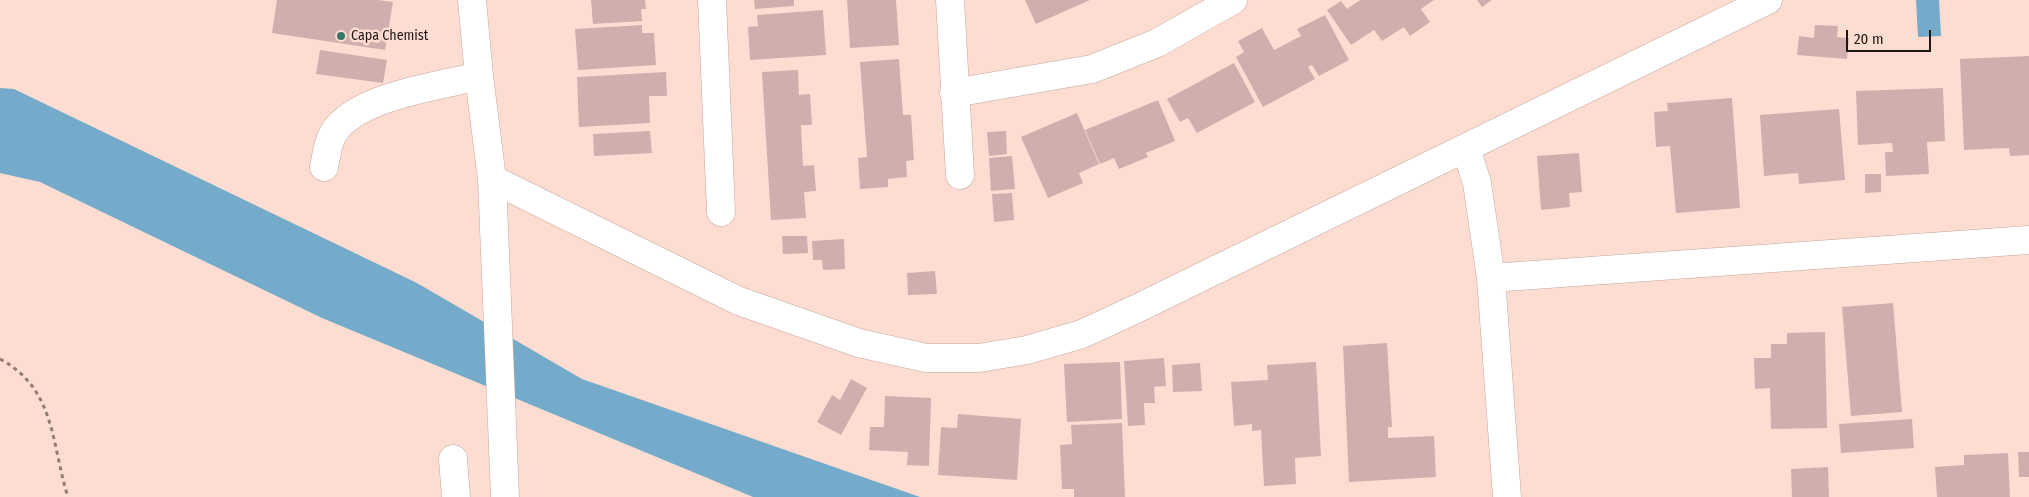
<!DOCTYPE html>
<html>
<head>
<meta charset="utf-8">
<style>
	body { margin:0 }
	#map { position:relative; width:2029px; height:497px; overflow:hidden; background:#fdddd2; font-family:"Fira Sans Condensed",sans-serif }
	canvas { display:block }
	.scale { position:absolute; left:1846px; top:30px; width:85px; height:22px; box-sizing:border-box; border:2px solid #201612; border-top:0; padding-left:6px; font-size:15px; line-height:18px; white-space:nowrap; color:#201612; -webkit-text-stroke:4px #fdddd2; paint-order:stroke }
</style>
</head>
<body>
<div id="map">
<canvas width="2029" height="497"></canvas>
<div class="scale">20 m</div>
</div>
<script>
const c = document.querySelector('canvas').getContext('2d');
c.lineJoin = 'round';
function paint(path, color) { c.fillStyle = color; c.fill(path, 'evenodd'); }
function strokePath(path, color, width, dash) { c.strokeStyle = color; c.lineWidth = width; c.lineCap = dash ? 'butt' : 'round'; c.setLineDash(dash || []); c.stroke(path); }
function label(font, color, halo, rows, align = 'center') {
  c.font = font + ' "Fira Sans Condensed",sans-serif'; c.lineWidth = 5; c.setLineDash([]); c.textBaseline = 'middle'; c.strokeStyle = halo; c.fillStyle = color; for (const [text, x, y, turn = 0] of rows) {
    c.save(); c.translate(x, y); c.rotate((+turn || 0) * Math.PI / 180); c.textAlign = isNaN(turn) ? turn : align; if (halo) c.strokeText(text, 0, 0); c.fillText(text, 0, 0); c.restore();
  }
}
paint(new Path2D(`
	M1916,0H1939L1941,36L1918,37Z
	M0,88L14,89L417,283L582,379L920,497H753L322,318L40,182L0,173Z`), '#75abca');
paint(new Path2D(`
	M277,0H378L393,2L385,50L272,33Z
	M591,0H645L646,9H641L642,21L593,24Z
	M754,0H794V6L755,9Z
	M847,0H896L899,45L850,48Z
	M1025,0H1090L1036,24Z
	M1360,0H1434L1421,9L1430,22L1410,36L1404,27L1382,41L1374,30L1351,45L1327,10L1341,1L1347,9Z
	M1477,0H1492L1482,7Z
	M823,10L826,55L750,60L748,27L758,26L757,15Z
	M1325,15L1349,60L1319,76L1312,65L1308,67L1315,79L1263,107L1236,57L1244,52L1238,41L1262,28L1274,50L1301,36L1297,29Z
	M642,25V33H654L656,65L578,70L575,29Z
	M1815,25L1838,26L1837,37L1849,38L1847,59L1797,55L1799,36L1814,38Z
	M320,50L387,60L383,83L316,74Z
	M2029,56V155L2010,156L2009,148L1964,150L1960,59Z
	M899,59L903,115H911L914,160L906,161L907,177L888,179V187L860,189L858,158L867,157L860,62Z
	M1234,63L1255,102L1197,133L1188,118L1180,122L1167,99Z
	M798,70L799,95L810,94L812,125H801L803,166L814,165L816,191L804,192L806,218L771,220L762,72Z
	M666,72L667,96H649L650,123L579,127L577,77Z
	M1943,88L1945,141L1927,142L1929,174L1886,176L1885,152H1893L1892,143L1858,145L1856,91Z
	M1732,98L1740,208L1676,213L1670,146L1656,147L1654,112L1668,111L1667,103Z
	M1158,100L1175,141L1146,153L1148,157L1119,169L1114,158L1100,164L1085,130Z
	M1839,109L1845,180L1799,184L1798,173L1764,176L1760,115Z
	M1077,113L1099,164L1079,173L1083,183L1048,198L1021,137Z
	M650,131L652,153L594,156L593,134Z
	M1006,131L1007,154L989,156L987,132Z
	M1579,153L1582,192L1569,193L1570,207L1541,210L1537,156Z
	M1012,156L1015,189L991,191L989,158Z
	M1865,174H1881V192L1865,193Z
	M1012,193L1014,220L994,222L992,194Z
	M782,236H807L808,253L783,254Z
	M844,239L845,269L823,270L822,260H813L812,241Z
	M935,271L937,294L908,295L907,273Z
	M1893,303L1902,412L1851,416L1842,307Z
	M1825,332L1827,428L1771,429L1770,388L1755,389L1754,358H1771V344H1787V333Z
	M1387,343L1392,427H1388V438L1434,436L1436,477L1349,482L1343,346Z
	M1164,358L1166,386L1154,387L1155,403H1144L1145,425L1128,426L1124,361Z
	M1120,362L1122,419L1067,422L1064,364Z
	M1316,362L1321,456L1295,458L1296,484L1264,486L1261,430L1252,431V424L1234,426L1231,382L1268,380L1267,365Z
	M1200,363L1202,391L1173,392L1172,365Z
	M851,379L867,388L841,435L817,422L832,395L840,400Z
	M885,396L931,398L929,466L907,465L908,452L869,450L870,427H884Z
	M958,414L1021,419L1017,480L938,475L941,427L957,428Z
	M1912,419L1914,448L1841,453L1839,424Z
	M1122,423L1125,497H1074V489H1062L1060,445L1072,444L1071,425Z
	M2018,452H2029V477H2019Z
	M2008,453L2010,497H1937L1935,467L1964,465V455Z
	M1828,467L1829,497H1792L1791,469Z`), '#cfafad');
const minor = new Path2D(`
	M472,0L479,76L492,179L505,497
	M712,0L721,212
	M950,0L960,175
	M954,93L1092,69L1157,43L1233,0
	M1466,148L1477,183L1491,278L1507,497
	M324,167C327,153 328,138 338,127C366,95 439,86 479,76
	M492,179L739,301L859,343L926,358H979L1027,350L1082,334L1136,309L1768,0
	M1491,278L2029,240
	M453,459L456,497`);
strokePath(minor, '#c4a79c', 29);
strokePath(new Path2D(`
	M0,359C56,389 51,444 68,497`), '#927d75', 3, [4, 4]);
strokePath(minor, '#fff', 28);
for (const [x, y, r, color] of [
	[341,36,5,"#347768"]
]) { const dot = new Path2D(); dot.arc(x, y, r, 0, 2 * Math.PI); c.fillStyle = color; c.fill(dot); strokePath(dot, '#fdddd2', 2); }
label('14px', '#201612', '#fdddd2', [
	["Capa Chemist",351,36]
], 'left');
</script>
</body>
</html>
